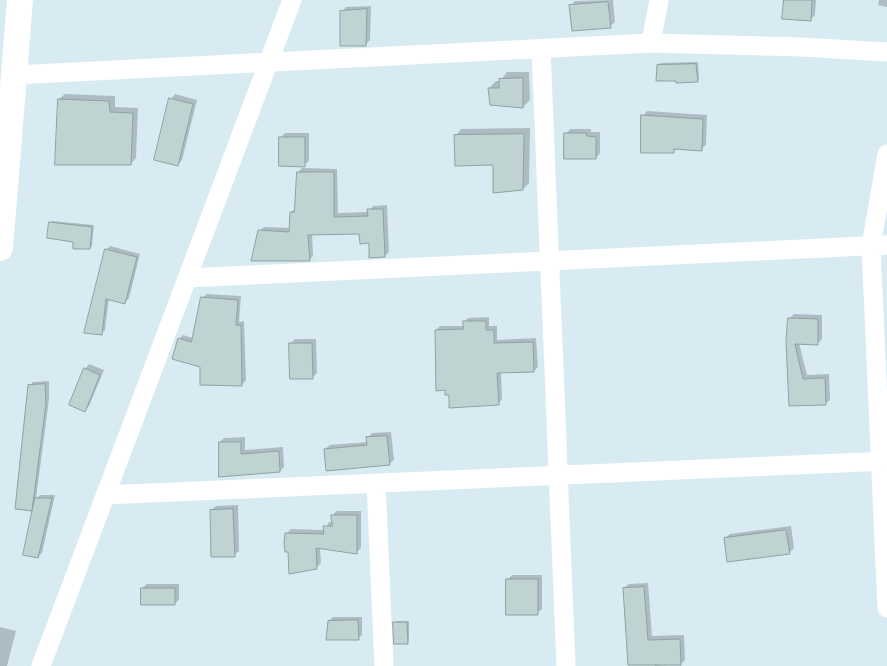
<!DOCTYPE html>
<html>
<head>
<meta charset="utf-8">
<style>
	body { margin:0 }
	canvas { display:block; background:#d8ebf3 }
</style>
</head>
<body>
<canvas width="887" height="666"></canvas>
<script>
const c = document.querySelector('canvas').getContext('2d');
c.lineJoin = 'round';
function paint(path, color) { c.fillStyle = color; c.fill(path, 'evenodd'); }
function strokePath(path, color, width, dash) { c.strokeStyle = color; c.lineWidth = width; c.lineCap = dash ? 'butt' : 'round'; c.setLineDash(dash || []); c.stroke(path); }
paint(new Path2D(`
	M613,0L615,22L610,26L571,6L575,1Z
	M785,0H816L815,15L810,20Z
	M879,0H887V7L878,5Z
	M371,6L370,40L365,45L342,12L346,7Z
	M698,62L699,79L697,81L658,65L660,63Z
	M507,72H529L530,100L523,107L491,104L489,88L496,81H500Z
	M65,94L115,96V107L138,108L136,158L131,164L59,99Z
	M175,94L197,100L182,160L178,165L171,99Z
	M647,111L707,115L706,145L701,149L678,148L673,152L643,116Z
	M530,128L529,183L523,189L456,135L461,129Z
	M570,129H591V132H600V153L596,158L566,134Z
	M285,133H309V161L304,165L281,137Z
	M302,168L337,169L338,213L369,212L373,206L387,205L389,252L385,256L361,232L312,233L313,256L309,260L259,231L264,227L291,228V212L295,209L298,172Z
	M52,221L94,225L92,246L90,248L75,241L50,223Z
	M110,246L140,254L129,298L125,302L109,298L105,330L101,334L106,250Z
	M207,294L241,296L239,322L244,321L246,380L242,385L201,366L179,339L183,335L193,338L202,298Z
	M794,314L822,315V339L817,344L799,343L807,375L829,374L830,400L825,404L790,405V318Z
	M489,317V326H497V340L536,338L538,367L534,371L501,372L502,399L499,403L450,393L436,330L440,326H464V322L468,318Z
	M295,339H316L317,373L312,378L290,344Z
	M89,364L104,370L89,406L85,411V369Z
	M49,381V399L36,499L40,495H55L42,553L38,557L35,506L31,510L30,386L33,382Z
	M391,432L394,460L389,464L325,449L330,445L368,442V438L372,433Z
	M245,437V450L283,447L284,467L280,471L220,476V442L224,438Z
	M238,505L239,551L234,555L211,510L216,506Z
	M337,511H361V548L357,552L320,547L321,563L317,567L287,533L291,529L325,530L329,522H333L332,515Z
	M791,526L794,548L789,553L725,538L730,534Z
	M512,575H542V609L537,613L507,580Z
	M648,583L652,636L684,635L685,660L681,664L655,666L624,588L629,584Z
	M147,584H179V600L174,604L142,588Z
	M333,617H362V635L358,638L329,621Z
	M397,621H409V641L407,642L395,623Z
	M0,627L16,631L7,666H0Z`), '#0003');
const building = new Path2D(`
	M784,0H812L811,21L782,19Z
	M608,2L611,28L572,31L569,5Z
	M367,9L366,46H340V11Z
	M696,64L698,82L676,83V81H656L657,65Z
	M523,78V108L490,105L488,88H499V79Z
	M169,98L193,104L178,166L154,160Z
	M58,99L109,101L110,112L133,113L131,165H55Z
	M641,115L703,119L702,151L674,149V153H641Z
	M564,133H586L587,136L596,137V159H564Z
	M524,134L523,190L493,193V165L455,166L454,135Z
	M279,137H305V167L279,166Z
	M297,172H334V217L368,216L367,209H383L385,257L369,258V243L360,244L359,234L308,235L310,261H251L258,230L289,232L290,212H294Z
	M49,222L92,227L90,249H73V242L47,238Z
	M105,249L137,257L125,304L106,299L102,335L84,333Z
	M201,297L238,300L236,325H241L242,386L200,385V367L172,359L178,338L191,342Z
	M788,318L818,319V345L795,344L803,379L825,378L826,405L789,406L786,342Z
	M463,321H486V330H494V343L533,342L534,372L497,373L499,405L449,408V395H445V390L436,391L435,330L463,329Z
	M289,343H312L313,379H290Z
	M84,368L100,375L85,412L69,405Z
	M45,384L46,404L32,511L15,509L28,385Z
	M387,436L390,465L326,471L324,449L367,445L366,437Z
	M219,442H241V454L279,451L280,472L219,477Z
	M35,498H52L38,558L23,555Z
	M233,509L235,557H211L210,510Z
	M331,515H357V554L316,548L317,569L289,574L288,552H285L284,543L285,533L324,534L323,526H332Z
	M786,530L790,554L727,562L724,538Z
	M506,579H538V615H506Z
	M644,587L648,640L680,639L681,665H628L623,588Z
	M141,588H175V605H141Z
	M358,620L359,640H326L328,621Z
	M393,622H407L408,644H394Z`);
paint(building, '#bed3d2');
strokePath(building, '#8ea2a1', 1);
strokePath(new Path2D(`
	M651,43L659,0
	M541,49L566,666
	M14,75L651,43L802,47L887,52
	M887,154L871,246L887,608
	M187,278L887,245
	M376,483L384,666
	M105,495L887,461
	M41,666L292,0`), '#fff', 19);
strokePath(new Path2D(`
	M0,248L20,0`), '#fff', 26);
</script>
</body>
</html>
